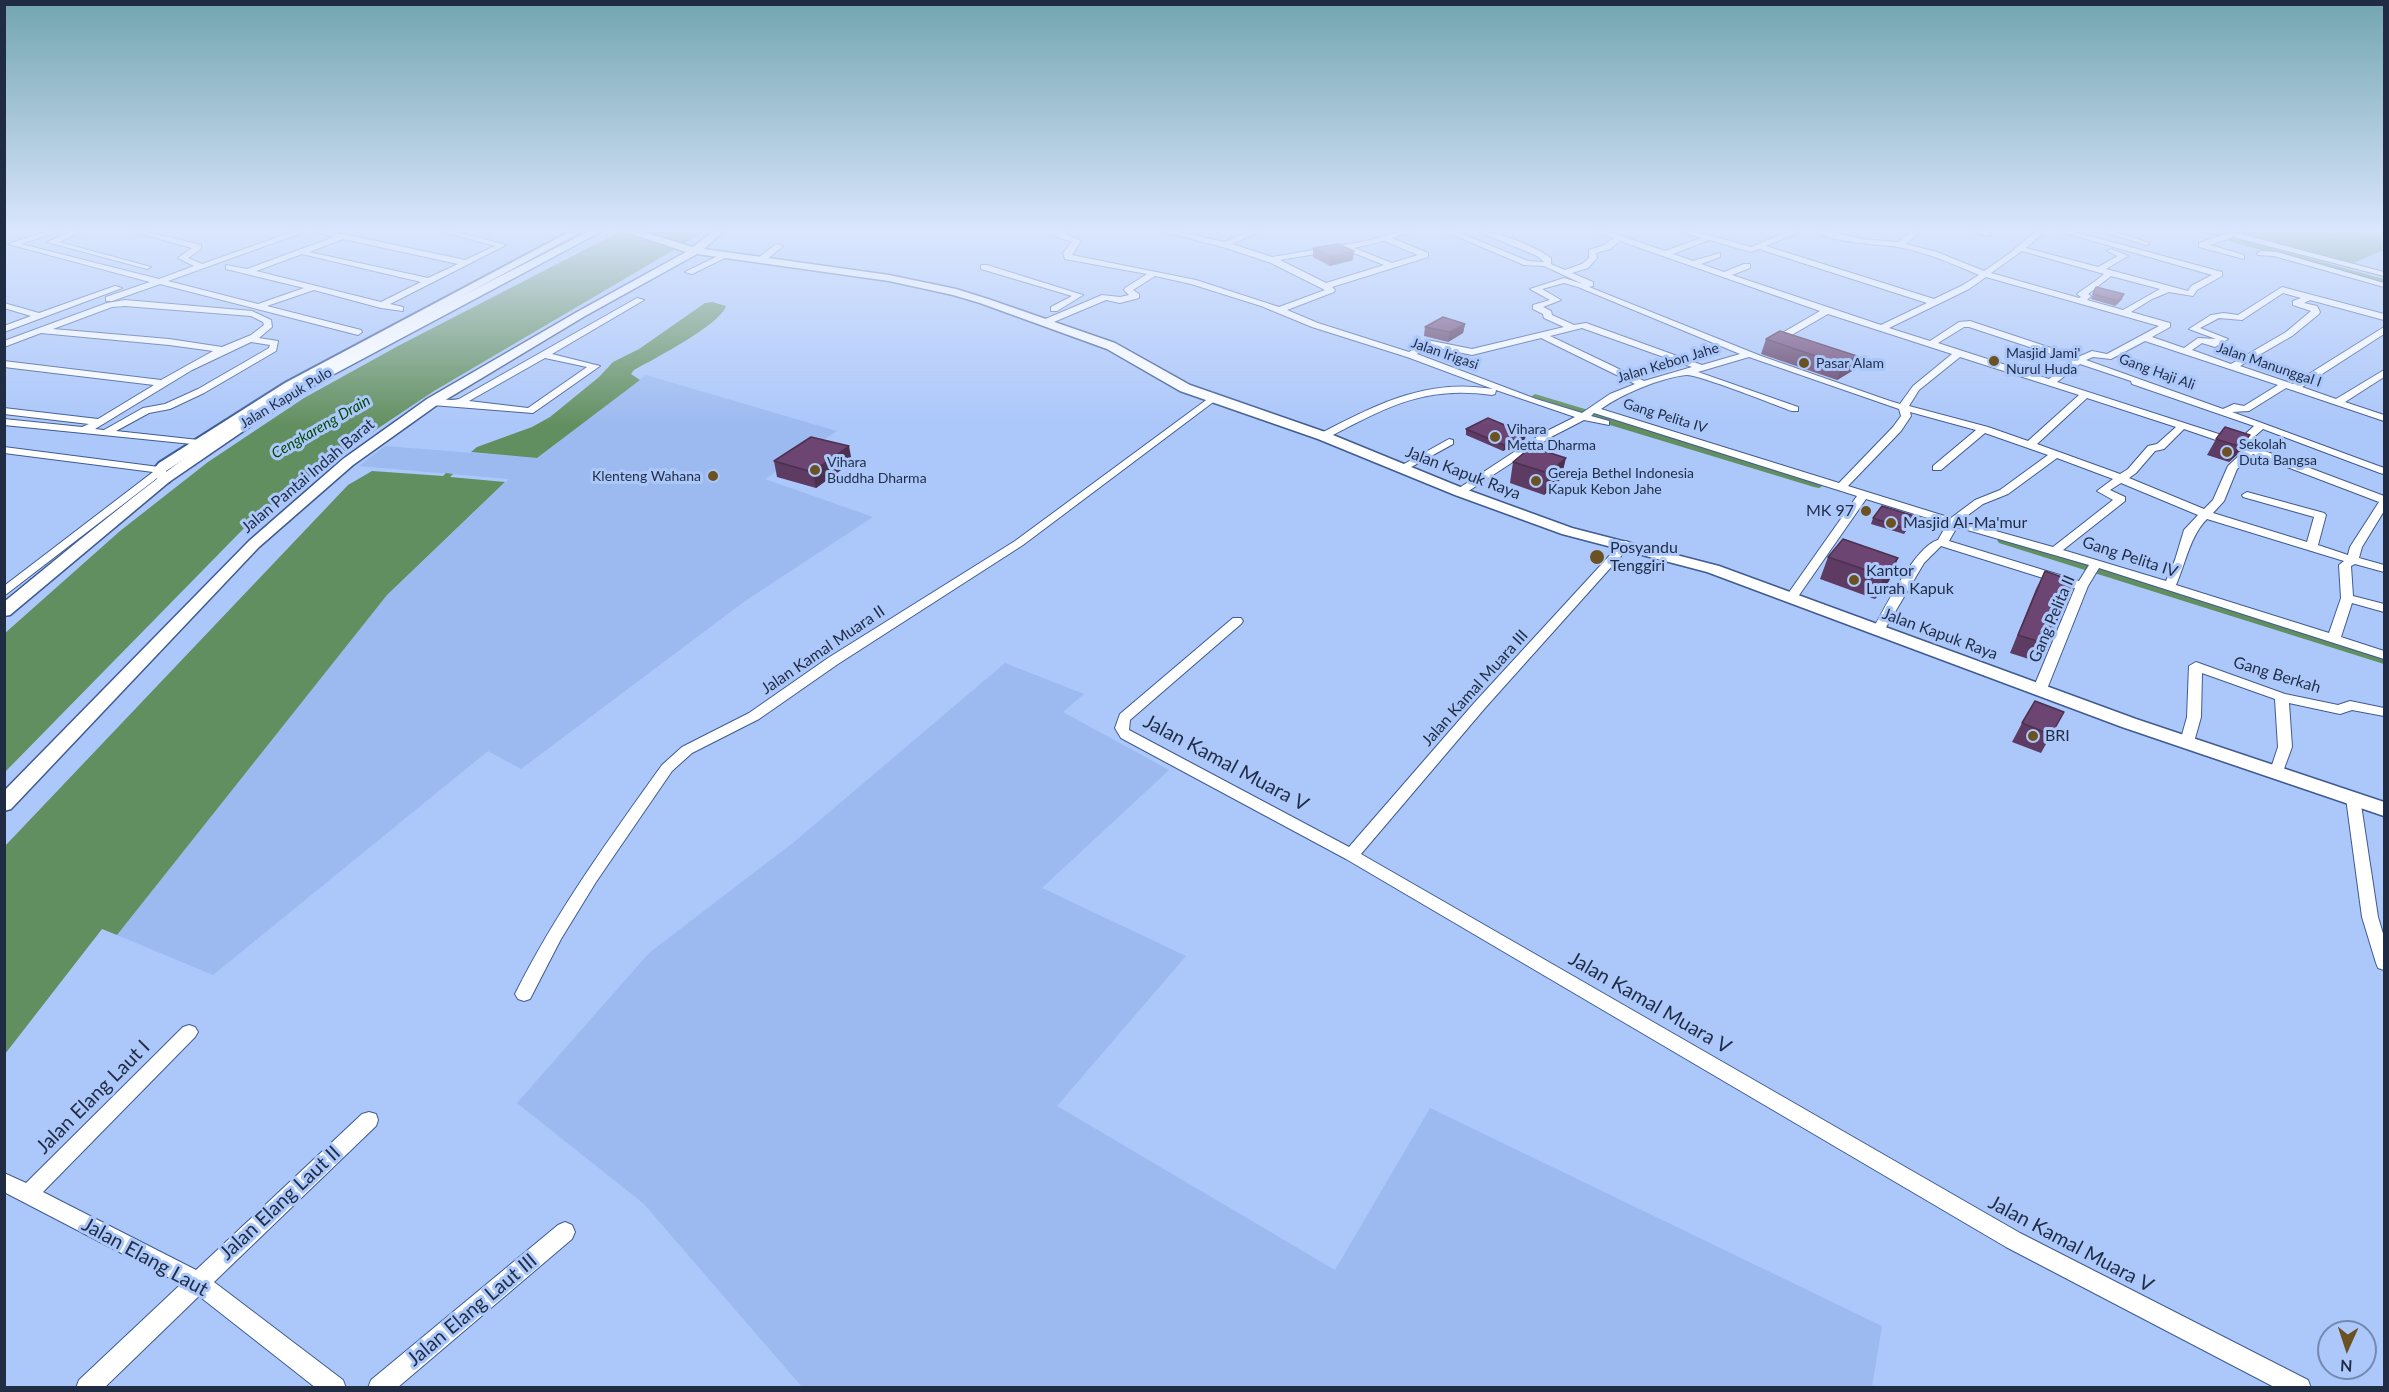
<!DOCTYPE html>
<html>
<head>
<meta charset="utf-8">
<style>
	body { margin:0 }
	#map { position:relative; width:2389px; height:1392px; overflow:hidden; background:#acc7fa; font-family:Lato,sans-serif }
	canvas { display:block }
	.frame { position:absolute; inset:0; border:6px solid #1f2c44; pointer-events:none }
	.north { position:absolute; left:2317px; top:1320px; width:60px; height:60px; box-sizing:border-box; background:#acc7fa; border:2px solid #7489b1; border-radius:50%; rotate:183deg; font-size:16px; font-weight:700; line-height:24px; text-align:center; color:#1f2c44 }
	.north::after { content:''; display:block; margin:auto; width:21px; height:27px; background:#6a5223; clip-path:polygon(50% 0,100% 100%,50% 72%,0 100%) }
</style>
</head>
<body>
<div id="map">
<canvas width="2389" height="1392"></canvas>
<div class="frame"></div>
<div class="north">N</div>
</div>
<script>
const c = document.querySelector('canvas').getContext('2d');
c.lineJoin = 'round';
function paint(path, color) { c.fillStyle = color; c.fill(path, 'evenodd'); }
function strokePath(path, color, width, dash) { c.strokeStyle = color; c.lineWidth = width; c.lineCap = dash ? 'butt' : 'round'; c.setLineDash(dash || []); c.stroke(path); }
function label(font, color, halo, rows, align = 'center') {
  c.font = font + ' Lato,sans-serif'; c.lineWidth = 6; c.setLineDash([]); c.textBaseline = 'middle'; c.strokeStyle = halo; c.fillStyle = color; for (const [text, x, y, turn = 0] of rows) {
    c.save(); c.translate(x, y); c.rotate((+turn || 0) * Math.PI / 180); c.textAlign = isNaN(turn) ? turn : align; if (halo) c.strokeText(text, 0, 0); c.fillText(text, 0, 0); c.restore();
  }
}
paint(new Path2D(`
	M646,375L837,431L765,479L873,517L745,601L521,769L488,751L213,975L117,935L387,595L509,479L359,466L385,446L537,458Z
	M1005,663L1084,694L1063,712L1169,770L1042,888L1186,956L1057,1106L1335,1270L1430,1108L1882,1326L1872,1387H802L644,1204L517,1103L649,953L794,842Z`), '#9cbaf0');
paint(new Path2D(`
	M621,231H706L434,391L350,447L255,517L5,772L4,634L120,531L208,462L304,398L398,346Z
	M2234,231L2384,234V250L2353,263Z
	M712,302L726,306C720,325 654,359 634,370L631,374L640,380L537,458L471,452L477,447L532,427L550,417L599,377L613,362L639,349L705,303Z
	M372,471L443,476L446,473L453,474L450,477L505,482L387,595L117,935L102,929L5,1054V846L348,485Z`), '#628f5f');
paint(new Path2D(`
	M2194,231H2210L2384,279V285Z
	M1535,394L1824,481L1826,484L1819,488L1814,487L1531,401L1529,398Z
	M2004,536L2384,654V664L1999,543L1997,540Z`), '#628f5f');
const minor = new Path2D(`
	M48,231H60L21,244L159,279L194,266L178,258L192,248L131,231H144L201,245V249L188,258L202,264L295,231H307L168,281L258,304L304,288L226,269V265L247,269L334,237L313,231L344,234L465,260L495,246L440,231H454L506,245L390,304L403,307V311L381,308L314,290L267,306L361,330L362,332L358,335L160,284L112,301H106V297L150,282L8,244ZM343,239L458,264L428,278L309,252ZM302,254L421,282L381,302L256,271Z
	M72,231H83L59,242L151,267L147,269L47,242Z
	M1061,231H1070L1066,234L1081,241L1072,255L1196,280L1279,307L1325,290L1271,263L1226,248L1161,231H1177L1224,242L1250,231H1261L1232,244L1272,257L1367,241L1401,231H1413L1392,238L1428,253V257L1332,287L1335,290L1334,292L1287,310L1318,323L1409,352L1427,340L1472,349L1564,327L1544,318L1543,314L1533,309V305L1550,300L1530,289L1564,278L1583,284L1544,266L1524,265L1444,231H1455L1528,261L1544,262L1537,256L1477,231C1497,231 1535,246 1551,258V264L1565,270L1582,264L1589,258V250L1604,245L1614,238L1596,231H1607L1665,251L1701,238L1681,231H1694L1751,247L1790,231H1801L1766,246L1934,299L1963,285L1979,275C1953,264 1926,252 1898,247C1873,243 1837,244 1815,231H1829L1861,239L1898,242L1912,231H1921L1906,244L1937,252L1984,271L2010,253L2036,231H2045L2026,248L2098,267L2118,256L2107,251L2111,249L2128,256L2106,269L2188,291L2191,286L2212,275L2058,231H2071L2222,272V276L2197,290L2193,296L2169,292L2152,299L2131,312L2170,323V327L2152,337L2184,348L2198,338L2216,339L2189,329L2211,315L2224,313L2238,315L2282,287L2384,314V320L2310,300L2304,303L2317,306L2320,312L2319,314L2292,336L2240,366L2293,384L2384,327V334L2302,387L2336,399L2384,370V377L2345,402L2384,415V421L2286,388L2249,411L2232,412L2384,468V474L2380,473L2263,429L2246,444L2384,496V511L2362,547L2359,558L2384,565V572L2355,564L2351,566L2353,596L2384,604V612L2352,603L2341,637L2384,651V659L2099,568L2088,586L2047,689L2045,692H2035L2033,689L2075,588L1941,546L1924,563L1882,634H1874L1872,631C1884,610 1915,546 1938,540L1947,524L1866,499L1795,601H1787L1785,598L1857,496L1594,413L1591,416L1609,421V425L1584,420L1551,437L1464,494H1456V490L1543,433L1575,417L1496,390L1495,394L1492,395C1424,385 1385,408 1327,438H1319V434C1378,404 1426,378 1493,389L1407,357L1312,327L1261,306L1191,284L1155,276L1133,290L1139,294V298L1120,303L1106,300L1049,324H1043V320L1102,295L1120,297L1129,295L1124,290L1125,288L1147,274L1065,259L1063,253L1072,242L1057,237L1056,235ZM1709,240L1751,252L1759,249L1927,303L1881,325L1732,275L1750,268V264H1744L1724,272L1701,264L1720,257V253L1693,261L1673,254ZM1384,241L1418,255L1392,263L1354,248ZM1620,241L1820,311L1770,340V344H1776L1828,314L1952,354L1913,386L1900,404L1890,401L1761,356L1589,287L1593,286V282L1572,273L1588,268L1597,258L1596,253L1610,249ZM1344,249L1384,265L1326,283L1280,260ZM2022,251L2104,274C2095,282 2086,287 2077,294L2081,297L2079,298L1991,273ZM2111,276L2160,289L2123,310L2087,300L2091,296L2088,294ZM1986,277L2159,326L2107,354L2092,351L2078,357L1970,321L1959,322L1930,341L1889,328L1969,289ZM1564,283L1578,287L1740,354L1702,365L1586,323L1574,325L1552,315L1551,311L1543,307L1561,300L1542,289ZM2283,293L2301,298L2293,301V305L2311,311L2286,332L2231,364L2192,350L2202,343L2215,347L2228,339L2200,328L2219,318L2242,320ZM1964,327H1969L2072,361L2049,379L1938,343ZM1582,328L1692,367L1644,381L1550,336ZM1541,338L1635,384L1610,394L1582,413L1536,399L1417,354L1429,346L1472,355ZM2145,341L2278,385L2244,406L2234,404L2223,409L2086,360L2093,357L2111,359ZM1749,357L1899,409L1901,416L1893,427L1839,483L1601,409C1622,394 1660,378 1686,375C1698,374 1775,405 1792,411H1798V407L1698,372ZM1960,357L2079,395L2028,441L1988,427L1909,406L1919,390ZM2080,364L2131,381L2132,384L2254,426L2241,438H2231L2057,382ZM2087,398L2176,427L2157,444L2148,446L2128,469L2120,474L2037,444ZM1910,412L1976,430L1933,466V470H1941L1985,433L2048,455L2000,490L1975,500L1951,518L1848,486L1901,431L1911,416ZM2184,429L2245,450L2228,466L2213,500L2204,509L2129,478L2136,473L2155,451L2164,449ZM2253,454L2379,502L2350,547L2348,555L2318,545L2326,515L2324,513L2247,492L2242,495L2243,497L2314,517L2307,542L2213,513L2224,501L2237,469ZM2057,458L2113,479L2097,491L2113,500L2053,547L1960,521L1983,504L2008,494ZM2121,483L2198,515L2184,530L2175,560L2166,581L2063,550L2125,501V497L2110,490ZM2207,519L2344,561L2339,565L2341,598L2329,633L2176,585C2186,562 2190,536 2207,519ZM1957,527L2089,565L2079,581L1949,541Z
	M1972,231H1985L1991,234L1987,236Z
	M2101,231H2113L2150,243L2146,245Z
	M2217,231L2233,232L2384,272V276L2233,237L2210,245L2244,255V259L2199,247V243L2225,234Z
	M776,244L783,246L764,262H758V258Z
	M2261,251L2277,252L2384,283V287L2274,256L2258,255L2257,253Z
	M722,254L729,256L692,274L685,272Z
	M981,265H987L1083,295L1057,311H1051V307L1072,296L981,269Z
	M115,286L122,288L4,332V326L31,316L4,308V303L39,313Z
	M637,298L644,300L552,354L600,366L533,413L432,405L427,402C435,396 448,402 459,399ZM545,358L587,367L528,408L469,401Z
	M125,300L252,311L271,320L272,327L259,338L278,341L276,351L204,393L170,409L149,413L116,431L208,441L213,444L212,446L4,425V419L82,427L89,424L4,414V408L98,419L154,385L4,367V361L161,380L213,351L169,345L41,333L4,347V341L107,303ZM125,306L251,316L263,322L264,325L251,335L222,347L169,339L53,329L112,307ZM251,342L270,345L269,348L198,389L165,404L143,408L104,430L95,429L192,370Z
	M1213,395L1218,398L1216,400L1023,545L838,664L759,719L692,753L672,771L596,882L561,939L530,999L524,1001L518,999L515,994C556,912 609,839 662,765L682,747L749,713L828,658L1015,541Z
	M1449,439L1453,440V444L1404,471H1396L1395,469Z
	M4,447L159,467L165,472L4,596V586L153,472L4,453Z
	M1626,541L1632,544L1630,546L1485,708L1361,854L2020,1233L2308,1380L2311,1388H2276L2006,1247L1346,859L1121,738L1115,728L1120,714L1233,618H1241L1243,621L1241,624L1130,720L1129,730L1349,847L1475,702L1622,542Z
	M2196,662L2285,694L2338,705L2350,701L2384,708V716L2352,710L2340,714L2289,703L2292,747L2281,777H2271L2269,774L2278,747L2275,699L2202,673L2201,717L2194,742L2192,745H2182L2180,742L2187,717L2189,666Z
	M2353,793L2358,794L2360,798L2378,917L2384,937V970L2378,968L2376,963L2362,917L2346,798L2348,794Z
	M189,1025L195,1027L198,1032L195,1037L43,1192L196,1270L362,1114L369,1112L376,1114L378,1120L376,1126L214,1282L343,1380L346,1388H316L199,1296L104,1388H76L79,1380L181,1284L4,1192V1173L26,1183L183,1027Z
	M565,1222L572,1225L575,1232L572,1239L397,1388H368L371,1380L558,1225Z`);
const tertiary = new Path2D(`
	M571,231H583L293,387L169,469L166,471L171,479L169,482L164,483L159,482L153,470L159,463L285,383Z`);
const secondary = new Path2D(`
	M589,231H602L323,380L258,421L169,482L10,615L4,616V602C84,537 162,470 249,414C358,345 475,290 589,231Z
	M623,231H639L693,247L713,231H724L704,249L889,275L956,289L988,299L1115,343L1190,385L1328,433L1465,489L1572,528L1719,566L2136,719L2384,802V816L2122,727L1707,572L1562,534L1455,495L1318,439L1180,391L1107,349L980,303L953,295L889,281L697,254L585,316L437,405L353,465L259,547L11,809L4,811V791L249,541L343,459L427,399L577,312L686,252Z`);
strokePath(minor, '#3e5b92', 2);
strokePath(tertiary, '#3e5b92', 4);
strokePath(secondary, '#3e5b92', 3);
paint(minor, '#fff');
paint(tertiary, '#fff');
paint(secondary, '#fff');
paint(new Path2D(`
	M1313,248L1353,260L1330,266L1313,257Z
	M2096,287L2122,299L2115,306L2091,299Z
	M1465,324L1463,333L1448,342L1424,336L1425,327Z
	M1766,339L1857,356L1852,371L1837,380L1761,354Z
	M1466,429L1525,439L1503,451L1466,435Z
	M2250,435L2241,451L2229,462L2207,455L2216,439Z
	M1531,447L1561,479L1544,495L1510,483L1513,462Z
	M774,461L852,462L816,488L777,477Z
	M1914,516L1912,521L1904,534L1871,524L1873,518Z
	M1828,557L1898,558L1889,581L1875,599L1820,579Z
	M2045,571L2047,644L2038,662L2010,653L2036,589Z
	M2064,712L2041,753L2012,742L2022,723Z`), '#5e3b62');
paint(new Path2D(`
	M1354,251L1353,260L1330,266L1331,257Z
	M2124,294L2122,299L2115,306L2118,301Z
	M1465,324L1463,333L1448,342L1450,332Z
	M1857,356L1852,371L1837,380L1842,365Z
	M1526,434L1525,439L1503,451L1504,445Z
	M2250,435L2241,451L2229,462L2238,446Z
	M849,446L852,462L816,488L812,472Z
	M1566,458L1561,479L1544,495L1548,473Z
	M1914,516L1912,521L1904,534L1906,529Z
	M1898,558L1889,581L1875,599L1884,576Z`), '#4c3050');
const building = new Path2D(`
	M1338,244L1354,251L1331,257L1313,248Z
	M2096,287L2124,294L2118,301L2093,294Z
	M1443,317L1465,324L1450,332L1425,327Z
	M1780,331L1857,356L1842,365L1766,339Z
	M1488,418L1526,434L1504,445L1466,429Z
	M2225,427L2250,435L2238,446L2216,439Z
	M811,437L849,446L812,472L774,461Z
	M1531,447L1566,458L1548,473L1513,462Z
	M1882,506L1914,516L1906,529L1873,518Z
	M1843,539L1898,558L1884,576L1828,557Z
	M2045,571L2073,581L2047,644L2018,635Z
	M2035,701L2064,712L2051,735L2022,723Z`);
paint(building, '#6d4572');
strokePath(building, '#4c3050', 1.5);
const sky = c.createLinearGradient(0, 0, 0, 426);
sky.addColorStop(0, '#72a5b1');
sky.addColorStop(0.54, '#dae6fd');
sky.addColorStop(1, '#dae6fd00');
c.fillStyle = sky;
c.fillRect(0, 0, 2389, 426);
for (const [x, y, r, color] of [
	[1994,361,6,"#6a5223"],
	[1804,363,6,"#6a5223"],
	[1495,437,6,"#6a5223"],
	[2227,452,6,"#6a5223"],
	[815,470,6,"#6a5223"],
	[713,476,6,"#6a5223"],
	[1536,481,6,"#6a5223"],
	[1866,511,6,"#6a5223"],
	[1891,523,6,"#6a5223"],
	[1597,557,8,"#6a5223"],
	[1854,580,6,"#6a5223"],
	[2033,736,6,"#6a5223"]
]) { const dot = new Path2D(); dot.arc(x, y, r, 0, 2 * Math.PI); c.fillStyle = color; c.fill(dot); strokePath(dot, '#acc7fa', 2); }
label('14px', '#1f2c44', '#acc7fa', [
	["Masjid Jami'",2006,353],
	["Nurul Huda",2006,369],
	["Pasar Alam",1816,363],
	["Vihara",1507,429],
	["Metta Dharma",1507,445],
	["Sekolah",2239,444],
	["Duta Bangsa",2239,460],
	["Vihara",827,462],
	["Buddha Dharma",827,478],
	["Gereja Bethel Indonesia",1548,473],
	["Kapuk Kebon Jahe",1548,489],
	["Klenteng Wahana",701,476,"right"]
], 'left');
label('14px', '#1f2c44', '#acc7fa', [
	["Jalan Irigasi",1445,354,19],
	["Jalan Kebon Jahe",1668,363,-17],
	["Jalan Manunggal I",2269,365,19],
	["Gang Haji Ali",2157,372,20],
	["Jalan Kapuk Pulo",286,398,-31],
	["Gang Pelita IV",1665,416,17]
]);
label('italic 15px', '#024904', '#acc7fa', [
	["Cengkareng Drain",321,427,-30]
]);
label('16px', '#1f2c44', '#acc7fa', [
	["Jalan Kapuk Raya",1463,473,21],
	["Jalan Pantai Indah Barat",308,476,-40],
	["Gang Pelita IV",2130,557,18],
	["Gang Pelita II",2052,619,-67],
	["Jalan Kapuk Raya",1940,634,20],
	["Jalan Kamal Muara II",823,650,-34],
	["Gang Berkah",2277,675,17],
	["Jalan Kamal Muara III",1475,688,-48]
]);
label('16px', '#1f2c44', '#acc7fa', [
	["MK 97",1854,511,"right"],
	["Masjid Al-Ma'mur",1903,523],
	["Posyandu",1610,548],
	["Tenggiri",1610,566],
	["Kantor",1866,571],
	["Lurah Kapuk",1866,589],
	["BRI",2045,736]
], 'left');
label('20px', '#1f2c44', '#acc7fa', [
	["Jalan Kamal Muara V",1226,763,28],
	["Jalan Kamal Muara V",1650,1003,30],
	["Jalan Elang Laut I",93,1097,-45],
	["Jalan Elang Laut II",280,1203,-43],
	["Jalan Kamal Muara V",2071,1244,28],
	["Jalan Elang Laut",145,1257,29],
	["Jalan Elang Laut III",472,1310,-40]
]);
</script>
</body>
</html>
